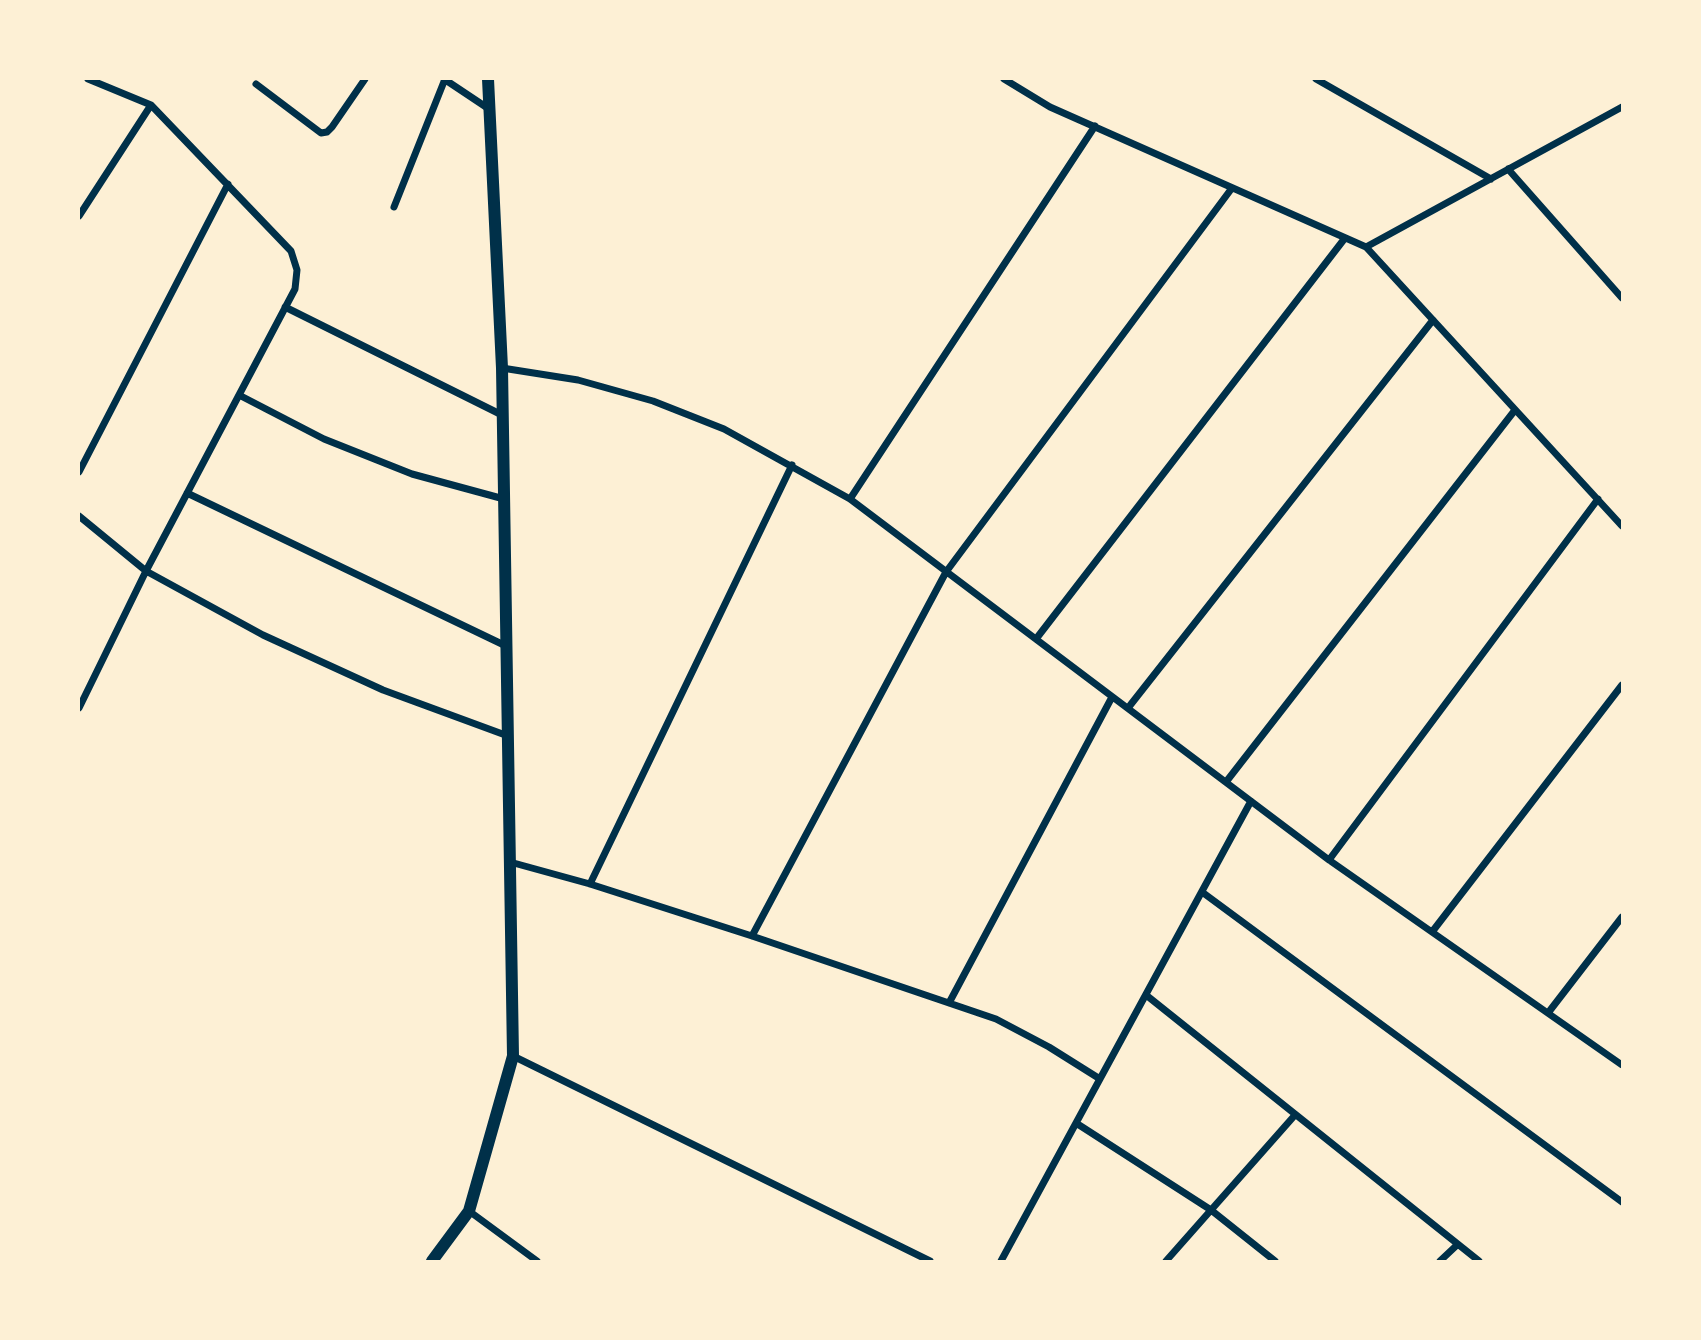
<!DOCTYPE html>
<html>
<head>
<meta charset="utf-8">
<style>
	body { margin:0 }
	#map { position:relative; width:1701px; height:1340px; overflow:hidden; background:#fdf0d5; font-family:Figtree,sans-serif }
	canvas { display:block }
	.frame { position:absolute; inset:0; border:80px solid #fdf0d5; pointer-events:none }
</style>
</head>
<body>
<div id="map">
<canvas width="1701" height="1340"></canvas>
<div class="frame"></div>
</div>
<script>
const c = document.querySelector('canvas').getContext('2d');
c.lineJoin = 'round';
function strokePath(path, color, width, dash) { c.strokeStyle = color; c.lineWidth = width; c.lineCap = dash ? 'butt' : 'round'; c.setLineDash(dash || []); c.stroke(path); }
strokePath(new Path2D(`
	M444,79L489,109
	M1004,79L1050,107L1366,247L1622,526
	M1316,79L1491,179
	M256,84L321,133L327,132L332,127L365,79
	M1508,169L1622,298
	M394,207L445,79
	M79,216L151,105
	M1366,247L1622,107
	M285,307L502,415
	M502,368L578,380L653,401L724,429L850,499L1329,860L1622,1065
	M239,395L324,439L412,474L504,499
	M79,472L228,184
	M187,493L506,646
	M850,499L1095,126
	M79,516L146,571L263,635L383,690L508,736
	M1036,639L1345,238
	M79,708L146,571L295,289L297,270L291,251L151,105L88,79
	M1128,708L1433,320
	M1226,782L1515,410
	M1329,860L1598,499
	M510,862L590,884L752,936L996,1019L1049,1047L1100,1079
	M590,884L792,465
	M1202,892L1622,1202
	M1432,932L1622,685
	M752,936L946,572L1232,188
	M1146,995L1479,1261
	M949,1003L1112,697
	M1548,1013L1622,917
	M513,1056L930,1261
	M1076,1123L1211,1210L1275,1261
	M469,1211L537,1261
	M1001,1261L1251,801
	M1166,1261L1295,1115
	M1440,1261L1457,1245`), '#003049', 7);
strokePath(new Path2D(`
	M432,1261L469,1211L513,1056L502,368L488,79`), '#003049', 12);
</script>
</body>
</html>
